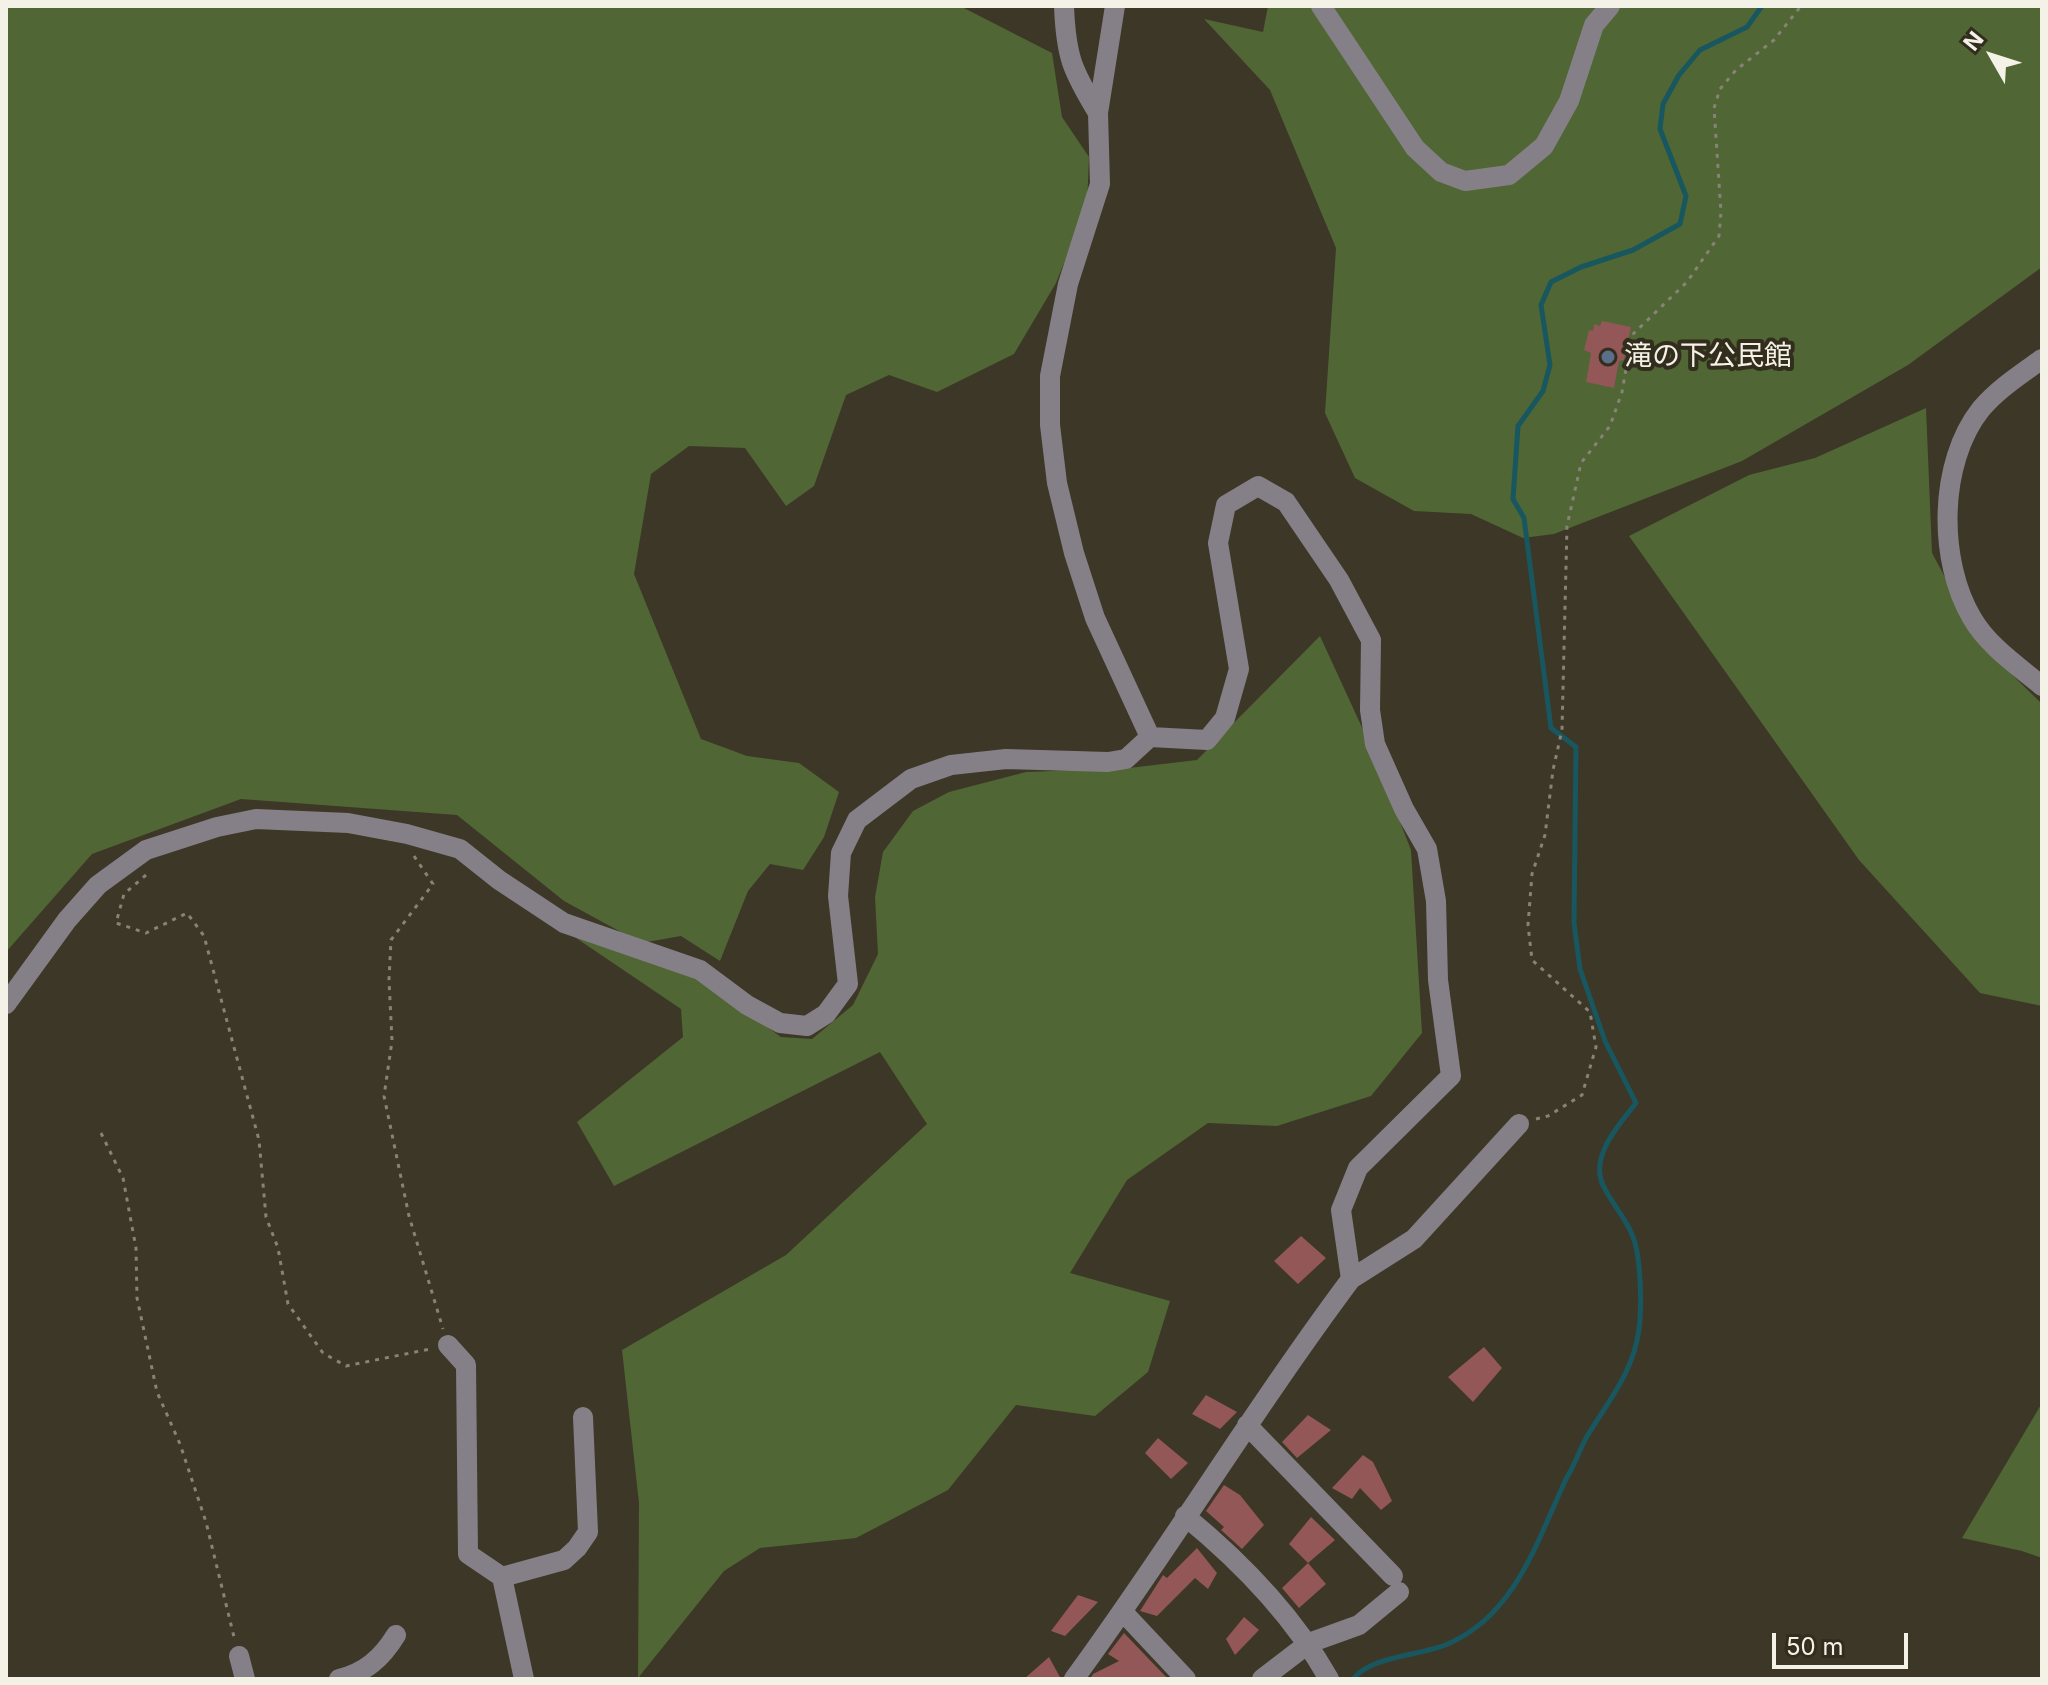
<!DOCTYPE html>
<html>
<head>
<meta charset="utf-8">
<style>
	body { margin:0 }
	#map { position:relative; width:2048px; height:1685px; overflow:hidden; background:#3d3727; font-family:Inter,sans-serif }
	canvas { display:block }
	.frame { position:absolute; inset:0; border:8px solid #f4f1e6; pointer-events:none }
	.north { position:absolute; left:1952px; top:16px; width:80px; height:80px; -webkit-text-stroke:6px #332d1d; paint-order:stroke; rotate:309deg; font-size:22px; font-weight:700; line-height:32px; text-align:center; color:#f4f1e6 }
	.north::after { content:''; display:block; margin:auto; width:28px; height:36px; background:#f4f1e6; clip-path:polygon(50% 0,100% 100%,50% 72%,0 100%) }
	.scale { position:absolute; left:1772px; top:1633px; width:136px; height:36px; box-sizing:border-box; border:4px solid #f4f1e6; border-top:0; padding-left:10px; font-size:24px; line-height:28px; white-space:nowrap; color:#f4f1e6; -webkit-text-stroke:6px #332d1d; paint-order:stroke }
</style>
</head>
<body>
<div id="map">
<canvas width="2048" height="1685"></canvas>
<div class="frame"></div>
<div class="north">N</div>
<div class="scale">50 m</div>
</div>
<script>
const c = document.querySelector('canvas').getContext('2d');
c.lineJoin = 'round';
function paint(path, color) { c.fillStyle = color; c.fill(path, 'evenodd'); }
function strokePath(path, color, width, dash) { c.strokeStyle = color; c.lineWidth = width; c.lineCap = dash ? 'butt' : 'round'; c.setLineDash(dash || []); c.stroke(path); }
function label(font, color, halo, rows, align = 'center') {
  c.font = font + ' Inter,"Noto Sans JP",sans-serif'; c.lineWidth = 8; c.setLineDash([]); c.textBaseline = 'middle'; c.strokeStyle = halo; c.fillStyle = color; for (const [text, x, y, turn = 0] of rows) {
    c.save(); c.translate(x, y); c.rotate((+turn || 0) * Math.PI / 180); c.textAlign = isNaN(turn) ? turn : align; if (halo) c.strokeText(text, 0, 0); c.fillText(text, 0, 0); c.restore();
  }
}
paint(new Path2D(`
	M6,6H960L1052,53L1062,117L1089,157L1087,206L1056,283L1014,354L937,392L889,375L846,395L814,486L786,506L745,448L689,446L651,474L634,574L701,739L747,756L799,763L839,792L824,837L803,870L770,864L748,891L720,961L681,936L641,943L564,901L457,815L241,799L92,854L6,952Z
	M1268,6H2042V267L1908,365L1742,461L1554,534L1523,538L1471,514L1414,511L1355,478L1325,413L1336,248L1270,90L1204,19L1263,32Z
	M1926,408L1932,553L1981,644L2042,704V1006L1980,993L1859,860L1629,536L1749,475L1815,458Z
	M1320,636L1371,747L1411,850L1422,1033L1371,1096L1277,1126L1208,1123L1127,1180L1070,1273L1170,1301L1148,1372L1095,1416L1016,1405L948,1490L856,1538L760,1548L724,1571L638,1678L639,1503L622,1350L786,1255L927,1124L880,1052L614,1186L577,1122L683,1037L681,1009L517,898L694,974L781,1037L812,1039L853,1005L878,954L875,897L883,852L913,811L949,792L1026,772L1129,768L1197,760Z
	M2042,1403V1558L2022,1551L1962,1538Z`), '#506634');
strokePath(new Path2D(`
	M1353,1679C1372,1655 1423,1656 1450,1643C1517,1613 1538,1538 1567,1477C1576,1463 1580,1447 1589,1433C1610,1399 1634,1370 1639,1329C1642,1307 1641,1257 1633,1237C1627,1220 1613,1205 1605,1189C1587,1159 1618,1126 1636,1103L1605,1041L1580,969L1574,923L1576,747L1551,728L1524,518L1513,499L1518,426L1543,391L1550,365L1541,305L1551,282L1581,267L1633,250L1680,224L1686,196L1660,129L1663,104L1679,75L1700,50L1747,27L1762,6`), '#18575f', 5);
paint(new Path2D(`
	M1602,321L1631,327L1624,360L1619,361L1614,388L1586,382L1591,353L1584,350L1589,330L1593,331L1594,324L1600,326Z
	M1301,1236L1326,1258L1298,1284L1274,1261Z
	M1484,1347L1502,1368L1473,1402L1448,1377Z
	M1206,1395L1237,1412L1220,1429L1192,1414Z
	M1308,1415L1331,1430L1297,1458L1282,1442Z
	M1158,1438L1188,1463L1171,1479L1145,1453Z
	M1363,1455L1373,1462L1392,1501L1381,1510L1360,1488L1352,1499L1332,1488Z
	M1224,1485L1240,1495L1264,1525L1242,1549L1221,1530L1224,1527L1206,1511Z
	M1311,1517L1335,1540L1308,1563L1289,1544Z
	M1197,1548L1217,1573L1208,1589L1195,1578L1157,1616L1140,1611L1163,1575L1167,1578Z
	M1308,1563L1326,1584L1299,1608L1282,1588Z
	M1078,1595L1098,1602L1065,1636L1051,1631Z
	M1244,1617L1259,1630L1235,1655L1226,1639Z
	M1124,1633L1168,1679H1090L1093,1674L1119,1661L1108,1654Z
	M1049,1657L1061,1679H1024Z`), '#925756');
strokePath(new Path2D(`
	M414,856L433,884L391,940L389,980L392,1041L384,1096L409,1216L443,1329
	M146,875L124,894L116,923L146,933L187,913L204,936L259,1140L266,1217L278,1248L288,1304L323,1353L346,1366L430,1349
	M1536,1119L1548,1116L1582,1095L1596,1047L1590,1012L1532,960L1528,925L1532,874L1545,835L1553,770L1562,730L1567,526L1581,463L1610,426L1622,392L1632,335L1687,282L1719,236L1721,212L1714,108L1720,89L1736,70L1774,40L1801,6
	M101,1133L123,1178L136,1248L137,1298L157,1392L180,1444L206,1522L234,1637`), '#888376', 3, [4, 6]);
strokePath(new Path2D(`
	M1064,6C1066,57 1072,70 1098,113
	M1115,6L1098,113L1100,184L1068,284L1050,376V425L1057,483L1074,553L1095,618L1150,737
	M1321,6L1415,148L1441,172L1465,181L1509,175L1544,146L1569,101L1594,25L1610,6
	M2042,359C2021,374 1998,389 1981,409C1938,463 1938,561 1972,618C1988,646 2018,666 2042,686
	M6,1004L67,920L98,885L146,850L217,827L256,819L348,823L407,834L460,849L499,880L564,923L700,970L747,1005L780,1023L807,1026L826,1014L848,984L838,896L841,853L857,820L911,779L951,765L1006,759L1108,762L1126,759L1150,737L1207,740L1225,718L1239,669L1218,543L1226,505L1258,486L1286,502L1339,580L1371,640L1370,710L1375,744L1404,809L1427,849L1436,901L1438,980L1451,1076L1358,1168L1341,1210L1351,1279C1254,1409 1170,1548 1074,1679
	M1351,1279L1414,1239L1519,1124
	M448,1345L466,1365L468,1554L502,1577L524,1679
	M1247,1425L1393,1576
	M1185,1516C1240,1561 1294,1617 1329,1679
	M502,1577L564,1560L577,1548L588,1532L583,1417
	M1123,1612L1186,1679
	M239,1656L245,1679
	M339,1679C365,1673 382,1658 396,1635
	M1262,1679L1309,1643L1359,1625L1399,1592`), '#858087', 20);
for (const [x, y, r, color] of [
	[1608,357,8,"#5c6f8a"]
]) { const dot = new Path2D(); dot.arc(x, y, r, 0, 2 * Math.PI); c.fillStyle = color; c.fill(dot); strokePath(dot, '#332d1d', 3); }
label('28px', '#f4f1e6', '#332d1d', [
	["滝の下公民館",1624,357]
], 'left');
</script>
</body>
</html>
